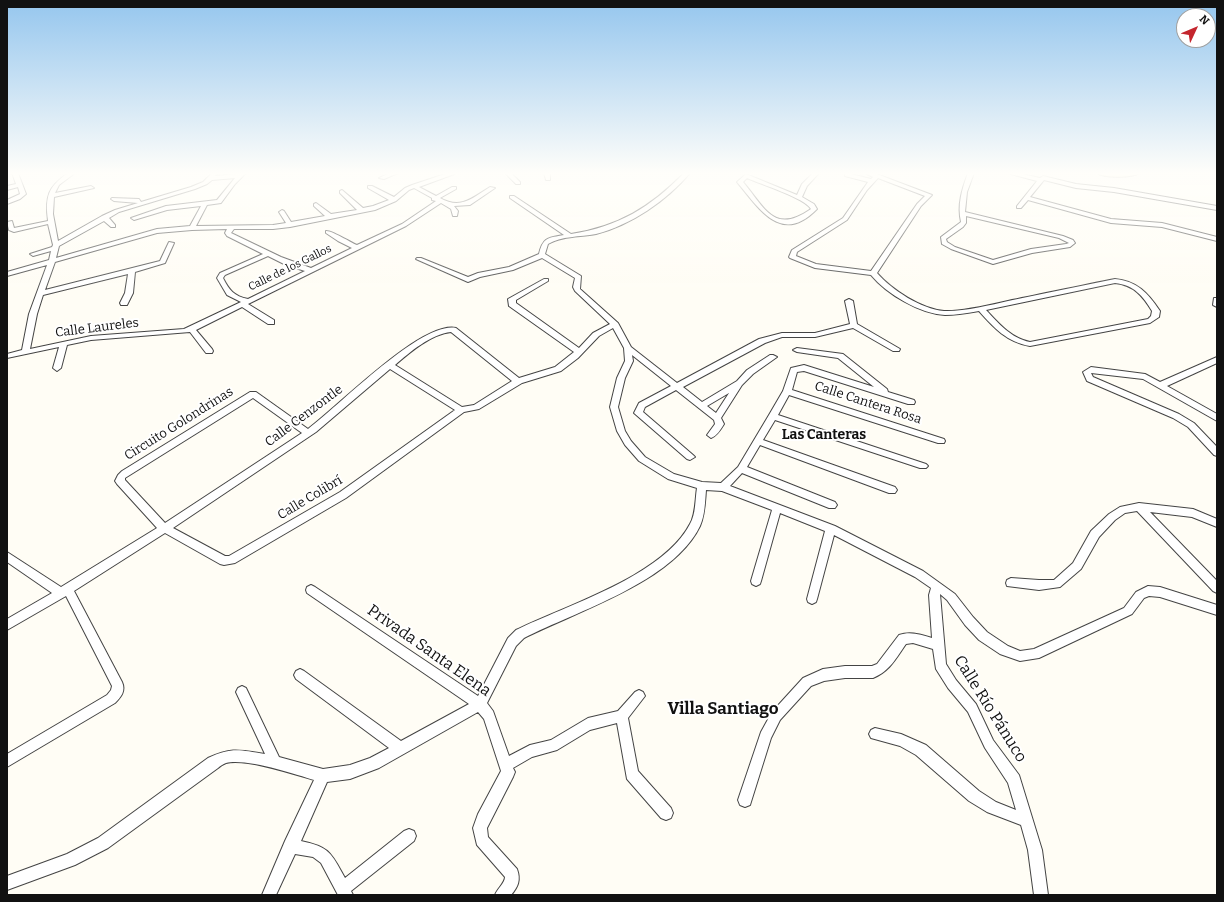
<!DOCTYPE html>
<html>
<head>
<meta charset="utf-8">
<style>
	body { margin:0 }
	#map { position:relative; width:1224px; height:902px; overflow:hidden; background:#fffdf5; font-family:Bitter,serif }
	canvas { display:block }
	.frame { position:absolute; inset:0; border:8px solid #111; pointer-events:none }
	.north { position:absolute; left:1176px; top:8px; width:40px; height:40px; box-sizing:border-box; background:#fff; border:1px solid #a0a0a0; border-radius:50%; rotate:46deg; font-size:11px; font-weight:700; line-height:16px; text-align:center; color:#111 }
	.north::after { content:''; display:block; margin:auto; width:14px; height:18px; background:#c4262e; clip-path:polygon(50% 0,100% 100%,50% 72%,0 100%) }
</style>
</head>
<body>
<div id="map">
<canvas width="1224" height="902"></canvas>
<div class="frame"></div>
<div class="north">N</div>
</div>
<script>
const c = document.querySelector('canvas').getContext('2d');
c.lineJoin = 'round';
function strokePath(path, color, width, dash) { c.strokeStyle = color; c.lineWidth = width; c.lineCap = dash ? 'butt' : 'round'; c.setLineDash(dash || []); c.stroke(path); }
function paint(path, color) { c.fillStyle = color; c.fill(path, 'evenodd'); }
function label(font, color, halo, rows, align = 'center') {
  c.font = font + ' Bitter,serif'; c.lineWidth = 4; c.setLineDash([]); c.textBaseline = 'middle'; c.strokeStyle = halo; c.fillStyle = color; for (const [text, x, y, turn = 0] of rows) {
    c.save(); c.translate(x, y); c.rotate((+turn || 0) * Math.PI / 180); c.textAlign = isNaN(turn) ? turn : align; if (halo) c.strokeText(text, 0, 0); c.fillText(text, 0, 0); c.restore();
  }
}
const minor = new Path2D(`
	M12,173H18L26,194L20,199L7,204V200L20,194L18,187L7,190V186L16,184Z
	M68,173H75L59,185L55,193L91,186L94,188L54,197L53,214L58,241L102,216L115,210L138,203L114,201L111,199L112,198L139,199L141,202L191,187L203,182L212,173H218L215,176L246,173L235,184L221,203L207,205L196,226L273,225L286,223L279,212L282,210L284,211L291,222L325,216L314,206V204L316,203L331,214L357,210L340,193V191L342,190L363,208L373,206L389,200L368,188V186H372L394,197L405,188L412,185L448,173H457L419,187L436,196L452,187H456V189L440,198C461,210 472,198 490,187L495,188L470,205L454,206L458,211L457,216H453L451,209L441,203L406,226L248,304L274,320V324H268L242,307L196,330L212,349L213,351L212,353H206L190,332L91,340L67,345L61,368L57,371L53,368L59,347L7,358V354L22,350L29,314L47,265L7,276V272L49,260L51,251L33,256L30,254L52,247L53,245L48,224L14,232L9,230L7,222L12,221L14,228L48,221C45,196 48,187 68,173ZM235,178L217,200L166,206L131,218L134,220L167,210L201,206L190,226L157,229L56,258L59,246L104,221L111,227H115V225L109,218L119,212L195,189L207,184L212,180ZM414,188L432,198V200L436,201L402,224L357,245C350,242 331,230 326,231V233L338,241L352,248L311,268L281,257L231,233L234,229H273L290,227L375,210L396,201L409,190ZM227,229L225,233L227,236L263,254L220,273L217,278L227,295L241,302L184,329L91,336L30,349L37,314L43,295L128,274L125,293L120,303L121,305H127L133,293L135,272L165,263L174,243L169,242L160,261L45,290L55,262L157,233L192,230ZM268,256L286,265L305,271L248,299C234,296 229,290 223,278L225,275Z
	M390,173H398L384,179L379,178Z
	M505,173H511L520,182V184H516Z
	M544,173H550V180H546Z
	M684,173H690C666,201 631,225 596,234C580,237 561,236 548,244L545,254L581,276L580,289L618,323L631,347L677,383L759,339L782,333H815L850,324L845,301L849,299L853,301L857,324L900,349L899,351H893L853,328L815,337H782L765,343L683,387L702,402L737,381L747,370L770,355H773L777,357L753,374L742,385L721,418L724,424C721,429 717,436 711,438L707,435L715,424L714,420L676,390L645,407L643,412L693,455L695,457L690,460L687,459L634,413L639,403L671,386L632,355L633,361L625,378L618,407L625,431L631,441L645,457L674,474L702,482L721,483L738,467L769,415L783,391L791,368L804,365L874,387L838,358L797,352L793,350L797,348L843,354L887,389L888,392L914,400L915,402L914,404H908L804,371L797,372L792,390L944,439L945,441L944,443H938L789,395L778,415L926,464L928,466L926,468H920L775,420L763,440L895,487L897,490L895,493H889L760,445L747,467L835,502L837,505L835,508H829L742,473L730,486L835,526L923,571L955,594L973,617L987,632L1008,646L1020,651L1034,649L1124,608L1136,592L1148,586L1160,587L1217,605V615L1160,597L1149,596L1144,598L1132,614L1039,658L1020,661L1000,654L979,640L965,625L947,600L940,594L946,664L956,680L976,704L993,740L1019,775L1042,850L1048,895H1034L1028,850L1021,825L987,812L969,801L916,755L900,746L871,738L869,734L871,730L875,728L901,734L926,745L979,791L996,802L1016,810L1008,783L985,748L968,712L948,688L936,669L933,649L913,643L906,644C896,658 890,671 873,678H845L824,681L811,686L780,720L771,738L750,805L745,807L740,805L738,800L761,732L772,712L803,678L823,669L845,666H872L877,664L899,635C911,631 921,635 932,638L929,595L931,588L915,577L834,535L817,599L816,602L812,604L808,602L807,599L825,531L780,513L761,581L760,584L756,586L752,584L751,581L772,510L722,491L706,490C705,502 705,515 700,526C673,582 577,611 524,638L516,646L487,703L493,711L509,756L530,745L551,740L588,718L618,711L635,692L639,690L643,692L645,696L628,718L638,771L671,808L673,813L671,818L666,820L661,818L627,779L617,723L590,730L557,750L532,757L513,768L515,772L513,777L487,828L488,837L517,869C521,880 518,887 511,895H495C497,889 505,883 505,877L477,845L473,828L478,814L501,771L484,719L478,712L379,768L350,779L327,782L301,841C330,847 331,853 345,878L404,831L409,829L414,831L416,836L414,841L351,891L353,895H338L321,863L313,857L295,854L276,895H262L285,841L314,780C294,774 246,758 226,763C223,764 220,766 218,768L108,848L75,865L7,890V876L67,854L98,838L208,758C232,747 239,750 265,754L236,692L238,688L242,686L246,688L279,757L323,769L350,765L370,758L389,748L296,679L294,675L296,671L300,669L304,671L401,741L469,704L307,593L306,590L307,587L311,585L315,587L478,696L508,638L516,630C567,605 663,576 690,524C696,514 695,500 697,488L668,479L639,461L625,445L617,431L610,407L617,378L625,361L624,348L613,328L599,336L578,358L561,371L522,383L479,409L464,412L346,498L235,563L224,565L220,564L165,533L74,591L122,682C126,691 121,697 115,703L7,767V754L107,695L111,690L112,686L66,596L7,630V619L52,593L7,562V552L61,587L157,528L117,484L115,481L118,475L122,471L250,392H256L308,429C338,407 421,321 456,328L519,378L555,367L574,352L509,306L508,299L544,279H548V281L516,300V303L579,348L593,333L610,324L575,291L573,287L575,278L542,258L513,270L480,277L468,282L416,259L417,258H421L468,277L478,273L509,267L539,254C543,237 548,238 564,235L510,198V196H514L571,234C618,227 651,207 684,173ZM451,332L512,381L474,405L462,407L395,365C410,352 431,334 451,332ZM390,369L455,410L340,492L229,556H225L173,528L316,432ZM729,393L716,413L707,406ZM253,398L302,433L165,523L125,480V478Z
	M813,173H819L807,186L802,197L814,204L817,209C781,246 759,208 737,182L746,174L797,195L802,184ZM747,178C760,184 805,198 811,209C774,235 765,208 743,182Z
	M847,173L871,179L873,177L865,173H874L932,195L921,206L877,273C892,290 921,309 944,311C961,312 991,305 1008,301C1043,294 1079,286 1115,279C1137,281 1148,293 1160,311L1159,317L1150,323L1030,346C1007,342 994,328 979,311C968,313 956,315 945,315C920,314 887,294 871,275L815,268L790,258L789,257L792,250L843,218L868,182L845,176V174ZM878,178L925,196L917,204L871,271L816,264L796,256L797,252L847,220L867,190ZM1115,283C1134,285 1143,296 1152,311L1151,316L1148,319L1030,342C1011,338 999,324 986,310Z
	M968,173H974L967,192L965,212L1063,236L1073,240L1075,243L1070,247L1032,253L993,264L951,249L942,244L941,237L961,222C957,205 962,189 968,173ZM966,216L1059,238L1069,243L1066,244L1031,249L993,260L955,247L947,242L946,239L963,227L966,223Z
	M1007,173H1018L1040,178L1043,176L1076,184L1114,188L1217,206V210L1114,192L1076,188L1044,180L1030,197L1111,219L1162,223L1217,237V241L1162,227L1111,223L1028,200L1021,208H1017V206L1037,181Z
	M1214,298H1217V307L1213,305Z
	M1217,357V363L1167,386L1217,414V421L1143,379L1091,373L1093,377L1179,414L1194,423L1217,447V456L1214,455L1188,427L1173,418L1087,381L1083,372L1091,367L1145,374L1160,382Z
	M1139,503L1193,509L1217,519V527L1192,517L1150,512L1217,581V593L1213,591L1137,511L1125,513L1115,520L1099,537L1081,569L1060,587L1039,590L1007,586L1006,583L1007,580L1011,578L1039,580H1054L1073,563L1091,531L1109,514L1120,507Z`);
const secondary = new Path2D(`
	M1096,173H1140C1132,178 1104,178 1096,173Z`);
strokePath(minor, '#444', 2);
strokePath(secondary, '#333', 2);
paint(minor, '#fff');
paint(secondary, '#fff6b0');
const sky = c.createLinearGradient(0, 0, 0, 299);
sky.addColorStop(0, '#95c6ee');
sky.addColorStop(0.58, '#fffefa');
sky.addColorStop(1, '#fffefa00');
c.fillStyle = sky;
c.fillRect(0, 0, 1224, 299);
label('11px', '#111', '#fff', [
	["Calle de los Gallos",290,268,-26]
]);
label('13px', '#111', '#fff', [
	["Calle Laureles",97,328,-7],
	["Calle Cantera Rosa",868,403,18],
	["Calle Cenzontle",304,416,-37],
	["Circuito Golondrinas",179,424,-32],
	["Calle Colibrí",310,498,-31]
]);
label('bold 14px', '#111', '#fff', [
	["Las Canteras",824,435]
]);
label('16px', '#111', '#fff', [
	["Privada Santa Elena",429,651,35],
	["Calle Río Pánuco",990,709,58]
]);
label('bold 17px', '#111', '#fff', [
	["Villa Santiago",723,709]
]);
</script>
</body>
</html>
